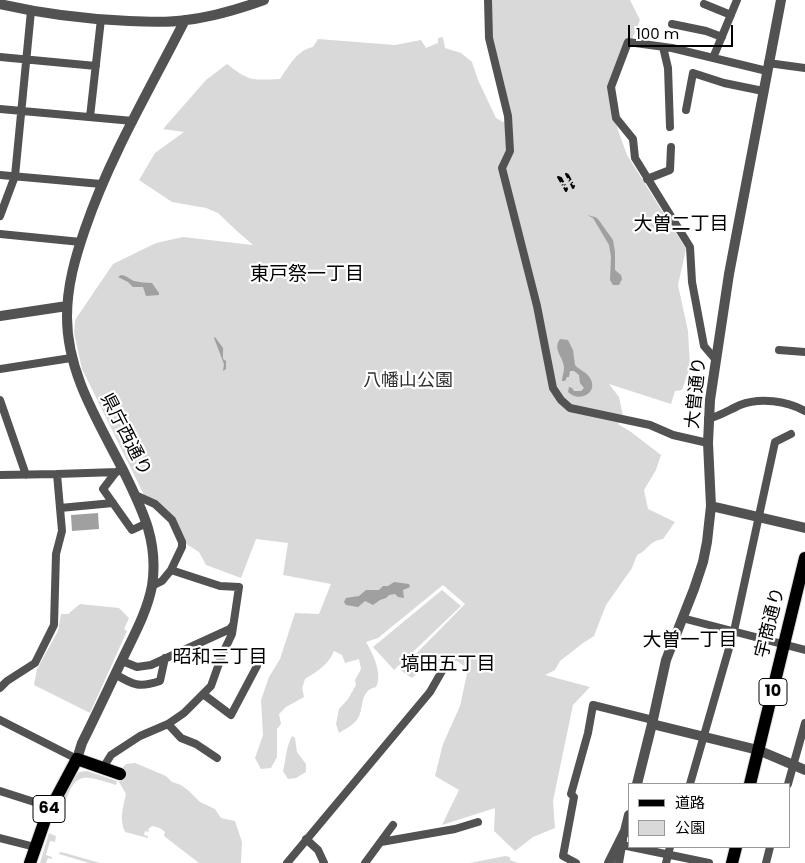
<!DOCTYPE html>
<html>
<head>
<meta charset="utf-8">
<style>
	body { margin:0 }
	#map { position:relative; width:805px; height:863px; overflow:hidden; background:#fff; font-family:Poppins,"Noto Sans JP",sans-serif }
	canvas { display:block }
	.legend { position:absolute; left:628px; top:783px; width:162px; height:65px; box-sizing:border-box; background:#fff; border:1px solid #999; margin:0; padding:6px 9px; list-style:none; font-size:15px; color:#000 }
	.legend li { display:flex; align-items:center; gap:10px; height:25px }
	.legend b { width:25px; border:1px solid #999 }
	.scale { position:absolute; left:628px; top:25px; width:105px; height:22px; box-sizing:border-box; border:2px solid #000; border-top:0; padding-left:6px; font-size:15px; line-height:18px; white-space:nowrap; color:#000; -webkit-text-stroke:4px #fff; paint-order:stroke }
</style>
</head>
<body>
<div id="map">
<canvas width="805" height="863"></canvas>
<ul class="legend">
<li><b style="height:6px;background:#000"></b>道路</li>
<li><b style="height:14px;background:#d9d9d9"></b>公園</li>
</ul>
<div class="scale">100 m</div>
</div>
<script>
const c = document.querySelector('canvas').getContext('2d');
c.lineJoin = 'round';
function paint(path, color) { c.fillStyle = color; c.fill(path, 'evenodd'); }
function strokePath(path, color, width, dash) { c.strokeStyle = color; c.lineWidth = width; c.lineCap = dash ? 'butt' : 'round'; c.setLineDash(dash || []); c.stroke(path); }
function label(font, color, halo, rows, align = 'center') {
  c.font = font + ' Poppins,"Noto Sans JP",sans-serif'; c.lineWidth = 4.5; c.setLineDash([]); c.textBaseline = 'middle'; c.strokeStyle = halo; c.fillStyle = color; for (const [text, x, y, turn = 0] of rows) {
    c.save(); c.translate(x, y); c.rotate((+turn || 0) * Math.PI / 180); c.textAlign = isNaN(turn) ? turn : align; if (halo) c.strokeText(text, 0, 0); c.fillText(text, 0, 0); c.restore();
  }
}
paint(new Path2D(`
	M492,0H630L640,20L609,95L618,130L627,155L686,249L678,285L688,331L690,367L682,390L675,391L671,404L609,384L619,397L623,416L618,424L631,432L661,455L656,470L644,490L648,509L675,522L663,539C647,542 650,549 637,555L632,568L606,605L594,636L583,643L560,661L555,670L545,675L590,687L573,705L553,801L555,828L533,837L515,851L494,831L495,808L442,825L459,790L435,776L443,744L460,706L468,669L457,661L430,662L412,678L400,670L465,604L443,585L378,638L366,642C373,654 383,674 376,687C357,691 366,712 355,722C351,726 344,730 339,733L336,724L339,709L348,699L356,685L355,680L361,669L359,659L345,663L342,655L334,651C328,665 318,671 305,679L302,688L304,697L286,707L279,714L281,724L277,729V757L271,768L261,769L255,758L263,735L261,700L269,677L280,659L295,613L319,614L331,584L283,575L288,543L256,539L241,578L206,565L199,552L183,542L159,504L144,495L82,369L74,333L75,320L113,264L156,243L183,237L253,245L238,232L218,213L206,208L172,202L139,180L155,153L184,132L163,129L206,80L227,64C250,82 252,80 280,79C289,66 297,50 313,47L318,39L395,45L421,40L426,48L438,43V38L443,37L445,48L461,53L472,62L478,80L496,118L505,123H512L492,40Z
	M442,590L461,606L394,670L373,647Z
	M80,604L119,608L129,618L124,629L127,631L90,713L34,685L37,669L58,631L61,614H68Z
	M292,736L295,738L297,752L306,764V772L296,778L288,779L283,771C286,759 286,747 292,736Z
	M135,763L166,776L172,782L181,785L189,791L200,802L215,809L221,818L235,821L242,842L241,863H199L164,836L165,832L160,828L152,826L148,829L149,832L145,831L144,835L148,836V838L125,832C119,819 123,808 126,794L119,782L123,767L126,764Z
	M87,771L117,781L116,785C84,775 75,770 64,806L59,807L76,775L79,772Z
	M49,833L56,836L55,842L50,841L46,855L52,857V859L48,858L46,863H40Z
	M60,852L65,853L100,863H89L59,854Z
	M505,856L510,857V860L518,863H470Z`), '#d9d9d9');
paint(new Path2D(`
	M587,215L595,217L598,219L613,240L615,252V270L621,275L622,279L619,285H613L610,280L611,257L609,245L593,218Z
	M121,275C128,276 129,279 134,281C139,282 147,283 152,283L159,293V295L146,296L143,287H133L128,282L118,277Z
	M215,337L223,348V359L226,361V369L223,371L224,364L214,338Z
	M560,339L568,340L573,350L575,365C579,370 587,372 590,378C599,393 579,403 568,392L569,387L572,388L574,391H581L584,388L580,383L579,375L574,371H570L569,377H567L565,381H562C562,376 564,373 564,368C564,357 552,350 560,339Z
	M98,513L99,529L72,531L71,515Z
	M394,582L409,584L410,587L403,590L404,598L398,597L395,594L389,595L386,598L380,600L373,605L365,601L358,607L346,605L344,602L346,598L359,596L366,590H379L383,586H388Z`), '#a0a0a0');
strokePath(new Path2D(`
	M120,774C166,791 207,817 228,863`), '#d9d9d9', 12, [12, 6]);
const primary = new Path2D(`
	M750,784L805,558
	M30,863L46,817L77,759L120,774
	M732,863L736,847`);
strokePath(primary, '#dbdbdb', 14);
strokePath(new Path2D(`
	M488,0L489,38L508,116L510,151L502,168L537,306L553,388L561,400L570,408L650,425L673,435L708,443
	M704,4L731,15
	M672,24L706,31L722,37
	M663,47L668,68L670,127
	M0,57L96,66
	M713,58L737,0
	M768,63L805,68
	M0,109L133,121
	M686,110L693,73L724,83L763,91
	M90,117L101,19
	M0,175L101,184
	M647,179L670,170L671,147
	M0,216L15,176L31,11
	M0,234L81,242
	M779,350L805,352
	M716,360L704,346L692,282L690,247L635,158L633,139L616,118L611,87L628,42L672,48L767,71
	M0,369L71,358
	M0,400L26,475
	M708,419C720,416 729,410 740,405C760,397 787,401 805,411
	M116,472L103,489L132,530L147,523
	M57,474L117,472
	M0,475L57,474L62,531L56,554L54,625L35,663L7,681L0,688
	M135,495L155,504L172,520L182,542V547L171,570
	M60,508L113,503
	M682,618L805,650
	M122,661L137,667L151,665L230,629L233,625
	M115,674C133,685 139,688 160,681L165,658
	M203,694L231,715L257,666
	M0,720L77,759
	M168,724L181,738L196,744L217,758
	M103,768L111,755L140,736L168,724L184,713L211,686L222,655L232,634L239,587L220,586L171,570L162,581L152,586
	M690,784L734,631L775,442L791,434
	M788,784L805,723
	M0,791L50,807
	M0,838L35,847
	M306,839L318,850L324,863
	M381,842L455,829L478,822
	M622,845L709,863
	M287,863L430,692L442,671
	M365,863L393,825
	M576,863L563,856L574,797L571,794L588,733L593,705L653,720
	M619,863L623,840
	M666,863L670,847
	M766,863L770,847`), '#525252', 8);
strokePath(new Path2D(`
	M0,4C43,14 85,19 129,21C148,22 168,23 186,20C213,17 239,9 264,0
	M0,316L67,306
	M711,506L805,528
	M652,724L758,750L805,770
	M77,759L82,743C96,715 109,687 123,658C134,635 147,612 152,586C159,541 142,509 123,470C98,421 67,373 67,317C67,286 75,258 85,229C110,156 150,89 185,20
	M637,784L652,724L666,660L694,589L703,562L707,542L711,506L708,443L710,400L729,274L781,0
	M609,863L625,831L629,815`), '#525252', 10);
strokePath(primary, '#000', 12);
strokePath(new Path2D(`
	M566,174L568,175L574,186L573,188Z
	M558,177L561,178L567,189L566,191Z`), '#000', 2, [8, 2.5, 1, 2.5]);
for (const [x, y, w] of [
	[773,692,28],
	[49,809,32]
]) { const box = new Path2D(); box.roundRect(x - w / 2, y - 13.5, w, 27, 4); c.fillStyle = '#fff'; c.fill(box); strokePath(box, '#000', 1); }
label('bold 16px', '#000', null, [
	["10",773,692],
	["64",49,809]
]);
label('18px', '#303030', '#fff', [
	["八幡山公園",408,381]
]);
label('18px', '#000', '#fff', [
	["大曽通り",697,393,-84],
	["県庁西通り",125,435,63],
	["宇商通り",771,623,-76]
]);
label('19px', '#000', '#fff', [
	["大曽二丁目",681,225],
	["東戸祭一丁目",307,275],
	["大曽一丁目",690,641],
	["昭和三丁目",220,658],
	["塙田五丁目",448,665]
]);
</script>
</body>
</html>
